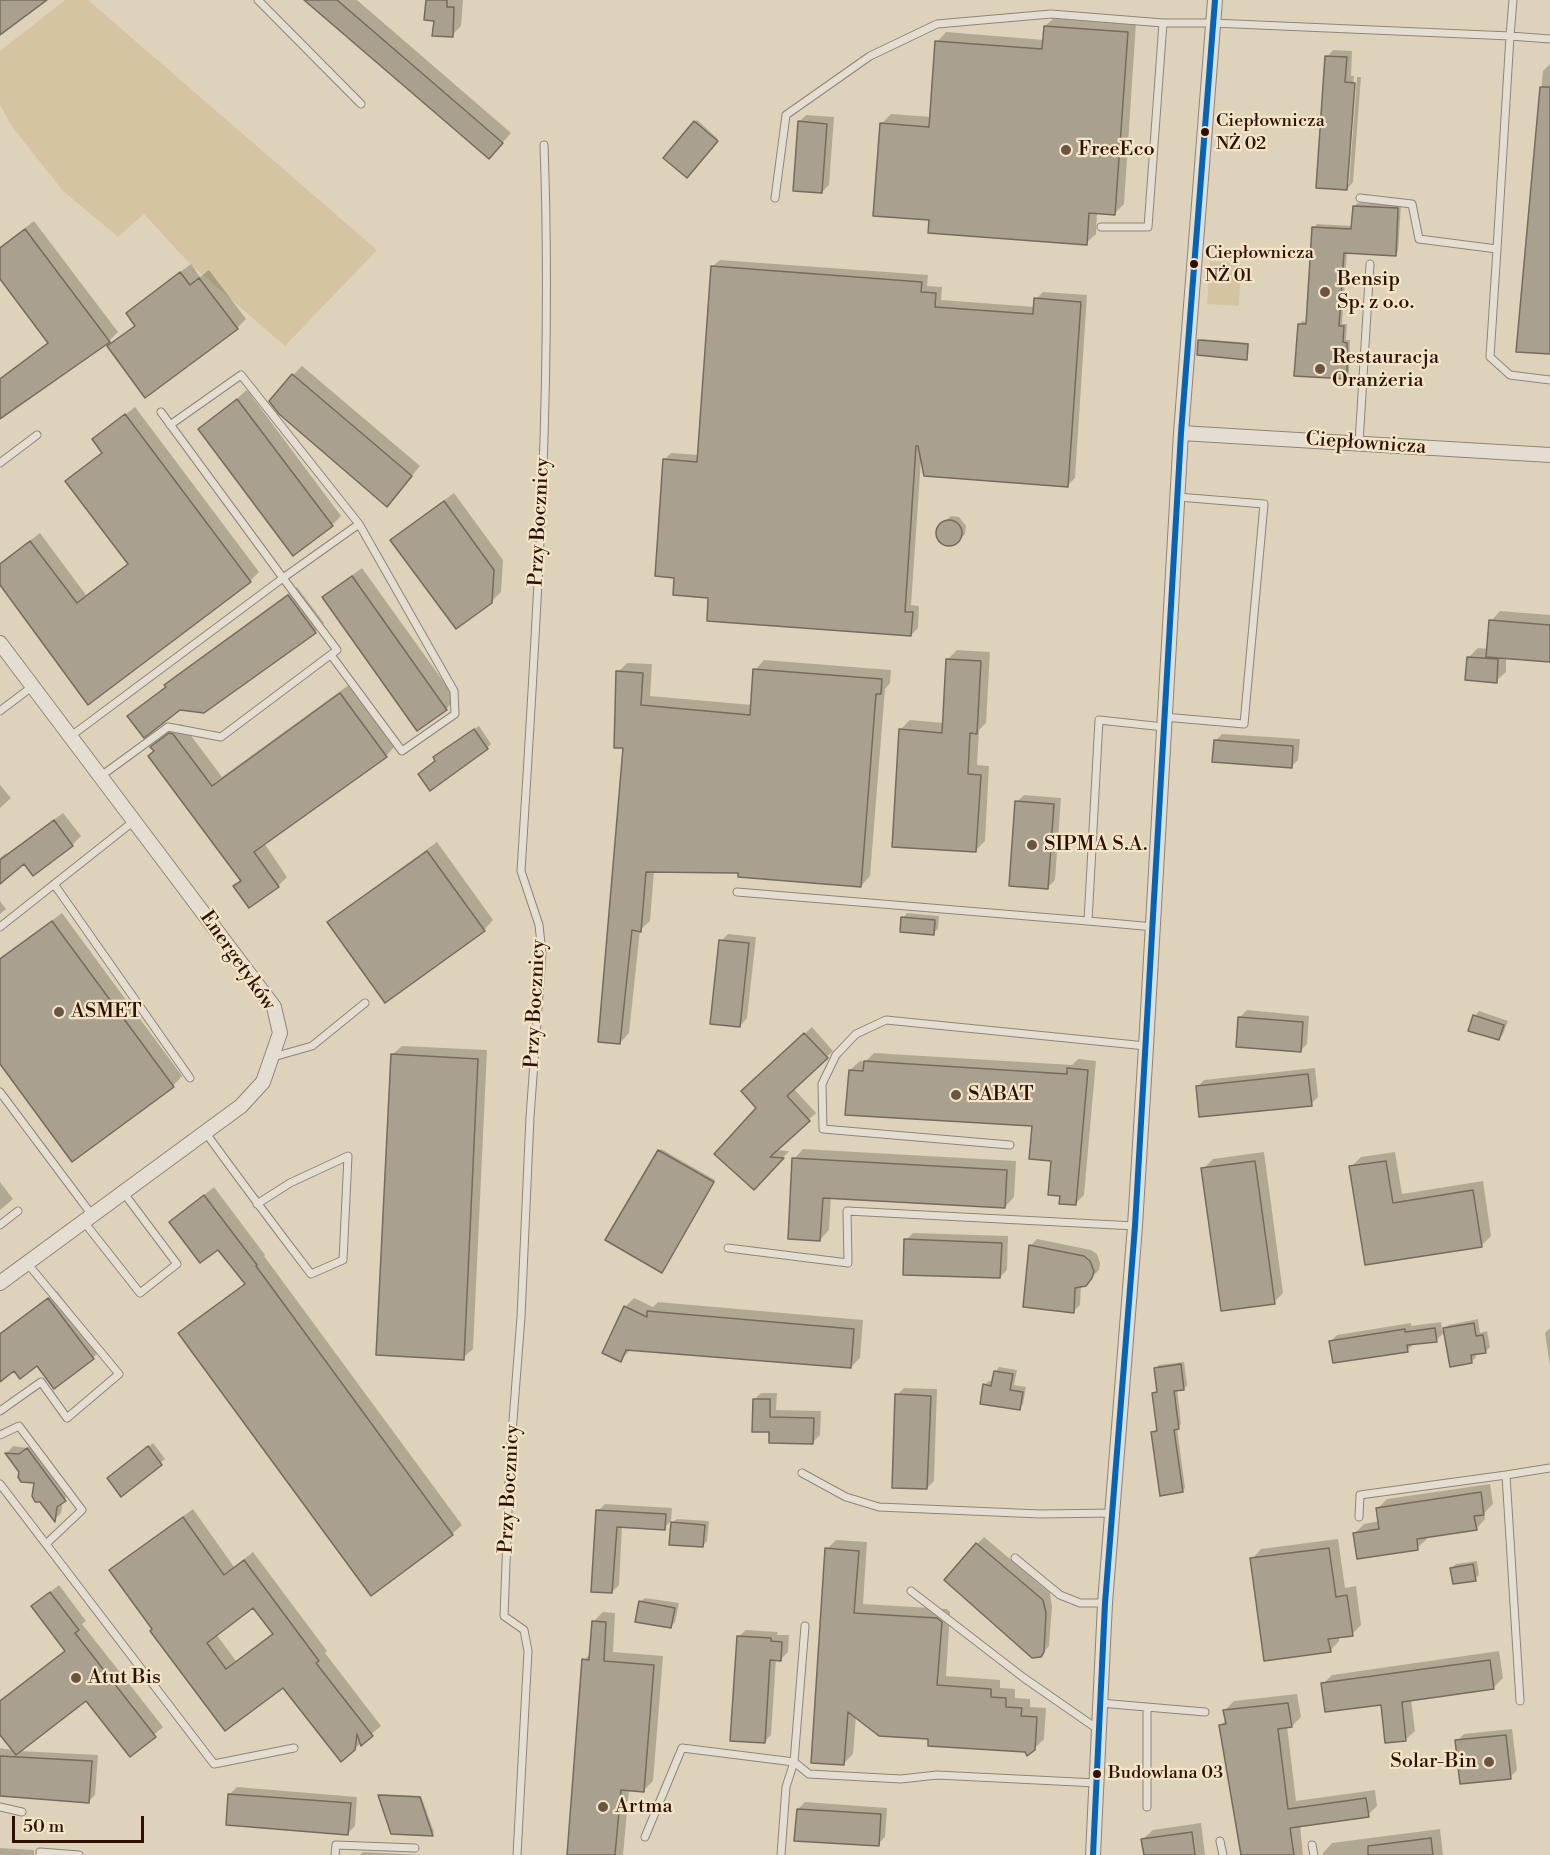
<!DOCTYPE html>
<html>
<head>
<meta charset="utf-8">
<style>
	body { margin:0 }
	#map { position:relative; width:1550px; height:1855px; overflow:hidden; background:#ded3ba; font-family:"Libre Bodoni",serif }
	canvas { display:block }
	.scale { position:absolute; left:12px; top:1816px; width:132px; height:27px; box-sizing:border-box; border:3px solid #2f0f02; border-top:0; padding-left:8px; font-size:18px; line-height:21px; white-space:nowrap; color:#2f0f02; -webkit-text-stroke:4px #f3e6c8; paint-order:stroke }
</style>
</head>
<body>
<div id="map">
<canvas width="1550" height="1855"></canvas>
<div class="scale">50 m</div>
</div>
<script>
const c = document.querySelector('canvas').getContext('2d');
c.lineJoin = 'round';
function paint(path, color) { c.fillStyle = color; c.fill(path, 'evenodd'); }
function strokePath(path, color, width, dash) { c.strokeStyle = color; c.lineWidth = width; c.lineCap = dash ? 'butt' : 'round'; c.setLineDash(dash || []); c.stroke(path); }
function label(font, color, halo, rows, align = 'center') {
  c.font = font + ' "Libre Bodoni",serif'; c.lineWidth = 4.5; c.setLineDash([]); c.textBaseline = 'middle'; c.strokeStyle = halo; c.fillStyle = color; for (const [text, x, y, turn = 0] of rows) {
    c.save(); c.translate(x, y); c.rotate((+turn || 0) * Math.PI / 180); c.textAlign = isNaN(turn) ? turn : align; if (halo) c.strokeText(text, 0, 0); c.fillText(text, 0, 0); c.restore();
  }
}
paint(new Path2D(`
	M65,0H88L377,250L285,346L189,263L144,214L118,237L63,191L13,128L0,105V51Z
	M1210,261L1241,264L1239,306L1207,304Z`), '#d5c4a2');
paint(new Path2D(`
	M307,0H357L511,133L498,148Z
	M427,0H463L461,26L452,35L435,19Z
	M1055,17L1136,23L1124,204L1114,214L1097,212L1096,234L1086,243L930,219L881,124L891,114L932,117L937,42L946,32L1044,40L1045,26Z
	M1333,50L1352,51L1351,76H1354L1346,184H1349L1357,77H1361L1353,182L1347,189L1327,57Z
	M1550,64V353L1518,350L1543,71Z
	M806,115L834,117L829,185L822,192L799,122Z
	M697,120L718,139L687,176L665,157Z
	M1358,203L1401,205L1398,251L1395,255L1347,252L1342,324H1347L1346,340H1350L1349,374L1346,378L1299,325L1302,321L1308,322L1314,228L1317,224L1353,226L1354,206Z
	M34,221L118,332L109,341L0,418V378L49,342L0,277V247Z
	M720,260L928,275L927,286L942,287L941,300L1035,307L1036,299L1043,292L1087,295L1075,478L1068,485L921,460L911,605L919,606L918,628L911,635L710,597L676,576L664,460L671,453L699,455L712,267Z
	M191,264L200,277L209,270L246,319L237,328L109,346L136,324L128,313L137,304Z
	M1202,339L1249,343L1248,356L1247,358L1200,341Z
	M302,366L420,466L396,495L293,375Z
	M247,390L341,516L332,525L200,429Z
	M135,407L259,572L250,581L88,703L0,582V563L40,533L86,595L129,563L67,481L103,452L94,439Z
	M454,493L503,560L501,592L491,602L392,540L402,531Z
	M951,516L959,517L966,526L965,534L960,539L954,544L946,545L940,541L937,531L943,523Z
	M362,568L456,699L446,709L324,598L334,588Z
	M297,587L324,623L315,632L180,708L129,716L166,686L175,676Z
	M1500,611L1550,615V661L1506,657V672L1496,681L1468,658L1478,648L1489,649L1491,621Z
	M957,650L990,652L986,723L979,730L977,765L989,766L985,841L975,851L900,730L910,720L944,723L948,659Z
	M764,660L891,670L890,683L885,689L870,876L861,886L739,872L654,871L650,921L640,930L629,1033L620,1043L625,747L618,672L627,663L652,664L650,696L752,705L755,670Z
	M350,684L395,746L386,756L264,843L287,877L278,886H235L241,879L152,747L162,737L180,724L183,725L222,777Z
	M479,726L491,744L487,748L438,754Z
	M1222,734L1300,739L1298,760L1291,767L1215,741Z
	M0,785L11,798L0,808Z
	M1024,795L1061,798L1055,880L1048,887L1017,802Z
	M63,813L81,836L72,845L24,861L0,882V858L6,853L7,854Z
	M437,842L493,920L484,930L329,923L339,913Z
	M0,901L6,909L0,914Z
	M62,913L182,1076L173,1086L0,1062V958Z
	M907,913L939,916L938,929L933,933L903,918Z
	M728,934L756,937L747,1018L740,1026L721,941Z
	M1247,1010L1309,1016L1307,1044L1300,1051L1240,1017Z
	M1479,1011L1508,1021L1503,1034L1499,1039L1475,1016Z
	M812,1027L833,1051L793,1088L816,1113L775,1150L789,1151L761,1181L758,1108L750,1085Z
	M402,1046L487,1050L473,1349L463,1358L392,1055Z
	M874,1053L1072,1065L1078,1059L1096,1061L1084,1195L1075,1204L1061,1194L1053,1160L1034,1125L850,1070L860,1061L865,1062Z
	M1315,1068L1318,1097L1311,1104L1197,1087L1204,1080Z
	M661,1149L715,1180L663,1270L607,1240Z
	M803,1149L1016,1161L1014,1197L1005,1207L831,1197L829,1230L820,1240L794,1159Z
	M1264,1152L1283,1293L1274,1302L1203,1169L1213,1159Z
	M1395,1152L1402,1194L1483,1181L1491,1236L1482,1245L1366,1263L1351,1167L1361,1157Z
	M0,1182L13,1199L0,1210Z
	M214,1187L265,1255L264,1256L462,1525L452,1534L371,1594L180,1333L189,1324L246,1283L218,1248L171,1222Z
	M913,1233L1008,1236L1007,1270L1000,1277L906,1240Z
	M1037,1239L1091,1250L1097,1254L1100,1263L1099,1270L1085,1284L1081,1285L1080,1305L1073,1312L1030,1246Z
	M57,1291L101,1349L93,1358L37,1364L15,1369L0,1380V1333Z
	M634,1298L653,1307L658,1302L863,1320L860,1358L851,1367L631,1349L621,1360L625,1307Z
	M1478,1319L1480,1333L1487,1331L1490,1347L1486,1351L1475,1353L1476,1357L1471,1362L1445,1332L1436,1340L1414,1344L1407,1350L1331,1341L1337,1335L1411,1323V1326L1441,1322L1442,1331L1449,1325Z
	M1550,1328V1366L1545,1333Z
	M1184,1362L1187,1385L1184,1389H1177L1181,1424L1177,1428L1185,1488L1182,1491L1153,1433L1158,1429L1154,1393L1159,1390L1155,1368L1159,1365Z
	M999,1367L1017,1370L1014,1385L1026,1387L1023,1404L1019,1409L984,1385L989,1381H993L995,1372Z
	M904,1388L937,1389L934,1481L927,1488L897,1395Z
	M761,1393H777L776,1410L821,1411L820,1435L813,1442L770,1431L754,1400Z
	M35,1442L72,1492L63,1500L61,1513L55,1519L35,1482L20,1472L7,1453L13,1446L27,1448Z
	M153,1443L165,1459L121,1495L113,1474Z
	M1490,1484L1493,1504L1484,1513L1485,1519L1476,1529L1427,1536V1539L1417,1548L1355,1533L1364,1524L1379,1521L1377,1509L1387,1499Z
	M605,1504L672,1508L671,1521L664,1528L622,1526L619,1585L612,1592L598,1511Z
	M193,1509L234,1567L253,1552L327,1651L325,1653L381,1726L354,1749L283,1686L225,1729L111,1571L120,1562ZM254,1605L274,1632L236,1661L216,1634Z
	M677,1519L709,1521L707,1541L703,1546L672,1523Z
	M984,1537L1050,1593L1052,1606L1049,1646L1042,1654L977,1544Z
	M1338,1539L1345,1588L1356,1586L1361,1625L1352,1634L1339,1636V1641L1330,1651L1252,1559L1261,1549Z
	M836,1540L867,1542L863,1604L947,1609L950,1612L946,1676L1000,1680V1688L1015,1689V1698L1030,1699V1707L1046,1708L1044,1739L1034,1749L1025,1751L930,1737L856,1716L853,1754L844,1763L827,1549Z
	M1477,1561L1479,1575L1475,1579L1452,1568L1456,1564Z
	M59,1585L86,1621L82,1624L163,1727L130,1755L86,1699L19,1751L98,1755L95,1795L89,1801L0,1794V1748L13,1750L0,1733V1701L66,1650L33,1606Z
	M645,1598L679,1603L675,1622L671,1627L640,1602Z
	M603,1612L615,1613L613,1652L663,1656L653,1781L644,1790L629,1789L623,1855H569L584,1660L591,1653L593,1622Z
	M746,1630L778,1632L777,1635H789L788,1652L781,1659H776L771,1735L764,1742L738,1637Z
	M1499,1651L1503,1678L1494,1687L1411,1699L1415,1731L1405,1740L1382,1703L1323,1684L1332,1675Z
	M1297,1694L1301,1717L1292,1726H1287L1296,1801L1375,1790L1377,1806L1368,1815L1300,1825L1303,1855H1243L1221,1725L1227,1719L1225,1710L1234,1701Z
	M1512,1729L1517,1770L1510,1777L1457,1741L1464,1734Z
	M237,1787L357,1797L355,1826L348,1833L230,1794Z
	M381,1794L421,1796L434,1832L432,1834L379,1796Z
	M805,1802L887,1808L885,1837L878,1844L798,1809Z
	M1201,1823L1205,1855H1145L1143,1839L1153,1830Z
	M1440,1829L1443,1855H1323V1853L1332,1843Z
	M0,1848L34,1850V1855H0Z
	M363,1852L422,1855H360Z`), '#0003');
const building = new Path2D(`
	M0,0H47L0,35Z
	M304,0H337L503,143L489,159Z
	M426,0H447V7H454L453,37L432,36L434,21L424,20Z
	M1044,26L1128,32L1115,215L1089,213L1087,245L928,233L929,220L873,216L880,123L929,127L935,41L1042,49Z
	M1325,56L1347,57L1345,82L1355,83L1347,190L1316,188Z
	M1540,87H1550V354L1516,352Z
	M694,121L718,141L687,178L663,158Z
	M798,121L827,124L822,193L793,191Z
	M1353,206L1398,208L1396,256L1344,253L1339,326H1344L1343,342L1347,343V379L1294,376L1298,324H1306L1312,227L1351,229Z
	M25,229L110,342L0,419V379L48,343L0,279V248Z
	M711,266L922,282L921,292L936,293L935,307L1033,314L1034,298L1081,302L1068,487L924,476L918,446H916L905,612H913L911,636L707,621L708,598L673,595L674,578L655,576L663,459L697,462Z
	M180,272L190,285L199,278L238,329L145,398L107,346L135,326L126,313Z
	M1198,340L1248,344L1247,360L1197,355Z
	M292,374L412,476L387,507L279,414L269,401Z
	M237,399L333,526L293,556L198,429Z
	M125,414L251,582L88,705L0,585V564L30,541L77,603L128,564L65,481L102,453L92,439Z
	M444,501L494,570L492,603L456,629L390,540Z
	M936 533a13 13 0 1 1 26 0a13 13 0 1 1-26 0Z
	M352,576L447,710L417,731L322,597Z
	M288,595L316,633L204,713L180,710L144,738L127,716L166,687L164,685Z
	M1489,620L1550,625V662L1486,657Z
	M1467,657L1498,659L1497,683L1465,680Z
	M946,659L981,661L977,734L970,733L968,774L981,775L976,852L892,847L899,729L942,733Z
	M753,669L882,679L881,694H876L861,887L738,877V873L646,872L641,932L632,930L620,1044L598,1042L623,748H614L616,671L643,673L641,705L750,715Z
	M340,693L387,757L254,852L279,887L249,908L233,886L241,881L148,756L154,751L150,747L169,733L173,734L212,786Z
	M474,729L488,749L430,791L418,774L435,761L433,757Z
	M1214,740L1293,746L1292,768L1212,762Z
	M1015,801L1054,804L1048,889L1009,886Z
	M54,820L73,846L33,876L24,864L0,884V860Z
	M427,851L485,931L385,1003L327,922Z
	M901,917L935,920L934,935L900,932Z
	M52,921L174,1087L72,1162L0,1064V959Z
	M719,940L749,943L740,1027L710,1024Z
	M1473,1015L1504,1025L1499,1040L1468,1031Z
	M1238,1017L1303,1022L1301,1052L1236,1047Z
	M804,1033L828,1058L787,1096L810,1121L770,1157L784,1158L754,1190L714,1154L756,1108L741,1091Z
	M391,1054L478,1059L464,1360L376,1355Z
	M864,1061L1067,1074V1068L1088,1070L1076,1205L1059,1204L1060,1196L1048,1195L1051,1161L1029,1159L1032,1126L845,1115L849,1070L863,1071Z
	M1308,1074L1312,1106L1199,1117L1196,1086Z
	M658,1150L714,1182L662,1273L605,1240Z
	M792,1158L1007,1170L1005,1208L823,1198L820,1241L788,1239Z
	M1255,1161L1275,1304L1221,1311L1201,1168Z
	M1386,1161L1393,1203L1473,1190L1482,1247L1365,1265L1349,1166Z
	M204,1195L257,1265L256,1266L453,1535L371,1596L178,1333L245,1284L218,1250L200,1263L169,1222Z
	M904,1239L1002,1243L1000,1278L903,1275Z
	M1029,1245L1084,1256L1090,1261L1094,1271L1092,1278L1086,1286L1075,1288L1074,1313L1023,1307Z
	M48,1298L94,1359L54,1389L37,1366L20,1379L14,1371L0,1382V1334Z
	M624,1306L647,1317V1311L854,1329L851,1368L626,1350L621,1362L602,1353Z
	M1474,1323L1476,1336L1483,1335L1486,1353L1471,1355L1472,1363L1450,1367L1443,1328Z
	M1435,1328L1437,1342L1407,1345L1408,1352L1333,1363L1329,1341L1405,1329V1332Z
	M1181,1364L1184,1390L1174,1391L1179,1429L1174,1430L1183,1492L1160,1496L1151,1432L1157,1431L1152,1393L1157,1392L1154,1368Z
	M994,1371L1013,1374L1010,1390L1023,1392L1020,1410L980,1404L983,1384L991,1386Z
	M895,1394L931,1396L927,1489L892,1488Z
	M753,1399H770V1417L814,1418L813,1444L769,1443V1432H752Z
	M148,1446L162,1465L121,1497L107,1478Z
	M27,1448L66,1501L57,1507L55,1522L40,1502H35L32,1496L34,1483L21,1482L18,1477L19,1472L5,1453L19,1454Z
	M1481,1492L1484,1515L1474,1516L1477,1530L1417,1539L1418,1550L1357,1559L1353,1533L1379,1529L1376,1508Z
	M596,1510L666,1514L665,1530L617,1527L612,1593L591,1592Z
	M183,1517L224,1575L244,1560L319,1661L316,1663L373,1736L361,1746L357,1734L355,1750L341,1762L283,1688L225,1731L150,1631L152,1629L109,1570ZM253,1608L273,1634L226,1669L207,1643Z
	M671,1522L705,1525L703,1547L669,1545Z
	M976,1543L1043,1600L1046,1613L1044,1652L1041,1657L1032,1658L944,1580Z
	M825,1548L859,1551L854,1613L937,1618L942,1622L937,1685L991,1689V1697L1006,1698V1707L1022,1708L1021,1716L1037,1717L1035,1750L1027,1756L1025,1752L928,1746V1739L879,1736L848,1712L844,1765L811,1763Z
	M1329,1548L1336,1597L1347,1595L1353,1636L1328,1639L1331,1652L1264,1661L1250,1558Z
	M1473,1564L1476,1581L1453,1584L1450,1568Z
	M50,1592L79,1630L75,1633L156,1737L130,1757L86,1701L16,1755L0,1735V1701L65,1651L31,1606Z
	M639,1601L675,1608L671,1628L635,1622Z
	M592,1621L606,1622L604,1661L654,1665L644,1792L621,1790L615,1855H567L582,1659L589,1660Z
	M737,1636L771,1638V1641L782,1642L781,1661L770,1660L765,1743L730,1741Z
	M1490,1660L1494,1689L1402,1702L1406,1741L1385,1743L1381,1705L1325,1712L1321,1683Z
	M1288,1703L1292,1727L1278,1729L1288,1809L1366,1798L1369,1817L1290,1828L1294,1855H1241L1219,1725L1226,1724L1223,1710Z
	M1506,1735L1511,1779L1460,1784L1455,1740Z
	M0,1756L92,1761L89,1803L0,1796Z
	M228,1794L351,1803L348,1835L226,1825Z
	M378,1795L420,1797L433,1836L391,1834Z
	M797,1809L881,1814L879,1846L794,1841Z
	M1192,1832L1195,1855H1144L1141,1839Z
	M1431,1838L1433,1855H1368V1846Z`);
paint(building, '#aaa08f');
strokePath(building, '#766a5d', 1.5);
const lane = new Path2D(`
	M258,0L361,104
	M1513,0L1510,36L1550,39
	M775,198L786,115L870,56L937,24L1051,14L1163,23H1213L1510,36L1497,249L1419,239L1412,204L1360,198
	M1101,227H1148L1163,23
	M1497,249L1490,357L1510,375L1550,380
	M1359,443L1370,264
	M0,463L37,435
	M331,655L402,751L455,714L454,691L359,524
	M0,711L33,686
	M1164,717L1244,724L1264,504L1178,497
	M71,736L283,578L161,412
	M101,776L168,727L221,737L337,650L283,578L359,524L241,375L170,425
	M54,884L190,1078
	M737,892L1088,921L1099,720L1164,727
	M1088,921L1154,927
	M0,927L134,821
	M273,1057L312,1046L365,1003
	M0,1092L92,1215
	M205,1132C240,1180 275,1227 311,1274L343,1260L348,1156L290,1183L257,1204
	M1010,1145L823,1129L822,1084L836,1055L856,1034L886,1020L1146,1046
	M84,1222L140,1293L177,1264L123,1192
	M0,1225L18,1211
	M728,1248L848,1263L847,1211L1135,1226
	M0,1411L41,1382L67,1418L119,1374L27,1263
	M0,1435L19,1426L82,1510L46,1544
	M802,1473L846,1497L879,1507L1040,1514L1114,1513
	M0,1484L214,1764L294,1748
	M1359,1517L1360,1495L1506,1475
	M1015,1558L1060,1595L1080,1603H1105
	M911,1591L1024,1678L1099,1730
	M1520,1701L1506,1475L1550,1468
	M1100,1703L1205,1712
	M1147,1708V1807
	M0,1807L22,1812
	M645,1837L682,1748L794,1762L809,1774L901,1779L937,1775L1096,1783
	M1220,1841L1223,1855
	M1312,1845L1314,1855
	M40,1855V1852L79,1855
	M335,1855L336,1845L415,1848
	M517,1855L528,1651L524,1630L504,1616L510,1459L521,1317L530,1117L542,953L539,925L521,871C536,630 553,387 544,145
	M781,1855L786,1787L794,1762L805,1626`);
const street = new Path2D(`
	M1181,433L1550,455
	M0,643L274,1007L280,1033L263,1082L241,1106L0,1283
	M1093,1855L1105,1603L1135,1226L1146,1046L1181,433L1215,0`);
strokePath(lane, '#8f8475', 9);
strokePath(street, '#8f8475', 16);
strokePath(lane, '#e4ded2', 7);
strokePath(street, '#e4ded2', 14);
strokePath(new Path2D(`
	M1093,1855L1105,1603L1135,1226L1181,433L1215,0`), '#0065bd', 6);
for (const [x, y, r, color] of [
	[1205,132,5,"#2f0f02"],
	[1066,150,6,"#6c5442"],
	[1194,264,5,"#2f0f02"],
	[1325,292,6,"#6c5442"],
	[1320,369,6,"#6c5442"],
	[1032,845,6,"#6c5442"],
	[59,1012,6,"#6c5442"],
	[956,1095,6,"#6c5442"],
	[76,1678,6,"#6c5442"],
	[1489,1762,6,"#6c5442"],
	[1097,1774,5,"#2f0f02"],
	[603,1807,6,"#6c5442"]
]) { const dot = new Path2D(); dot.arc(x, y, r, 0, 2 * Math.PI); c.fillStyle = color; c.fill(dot); strokePath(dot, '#f3e6c8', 2); }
label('18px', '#2f0f02', '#f3e6c8', [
	["Ciepłownicza",1216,122],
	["NŻ 02",1216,145],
	["Ciepłownicza",1205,254],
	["NŻ 01",1205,277],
	["Budowlana 03",1108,1774]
], 'left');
label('20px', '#2f0f02', '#f3e6c8', [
	["FreeEco",1078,150],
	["Bensip",1337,280],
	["Sp. z o.o.",1337,303],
	["Restauracja",1332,358],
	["Oranżeria",1332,381],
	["SIPMA S.A.",1044,845],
	["ASMET",71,1012],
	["SABAT",968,1095],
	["Atut Bis",88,1678],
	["Solar-Bin",1477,1762,"right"],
	["Artma",615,1807]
], 'left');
label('20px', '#2f0f02', '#f3e6c8', [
	["Ciepłownicza",1366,444,4],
	["Przy Bocznicy",540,522,-87],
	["Energetyków",237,961,55],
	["Przy Bocznicy",536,1004,-87],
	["Przy Bocznicy",510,1489,-87]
]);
</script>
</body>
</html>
